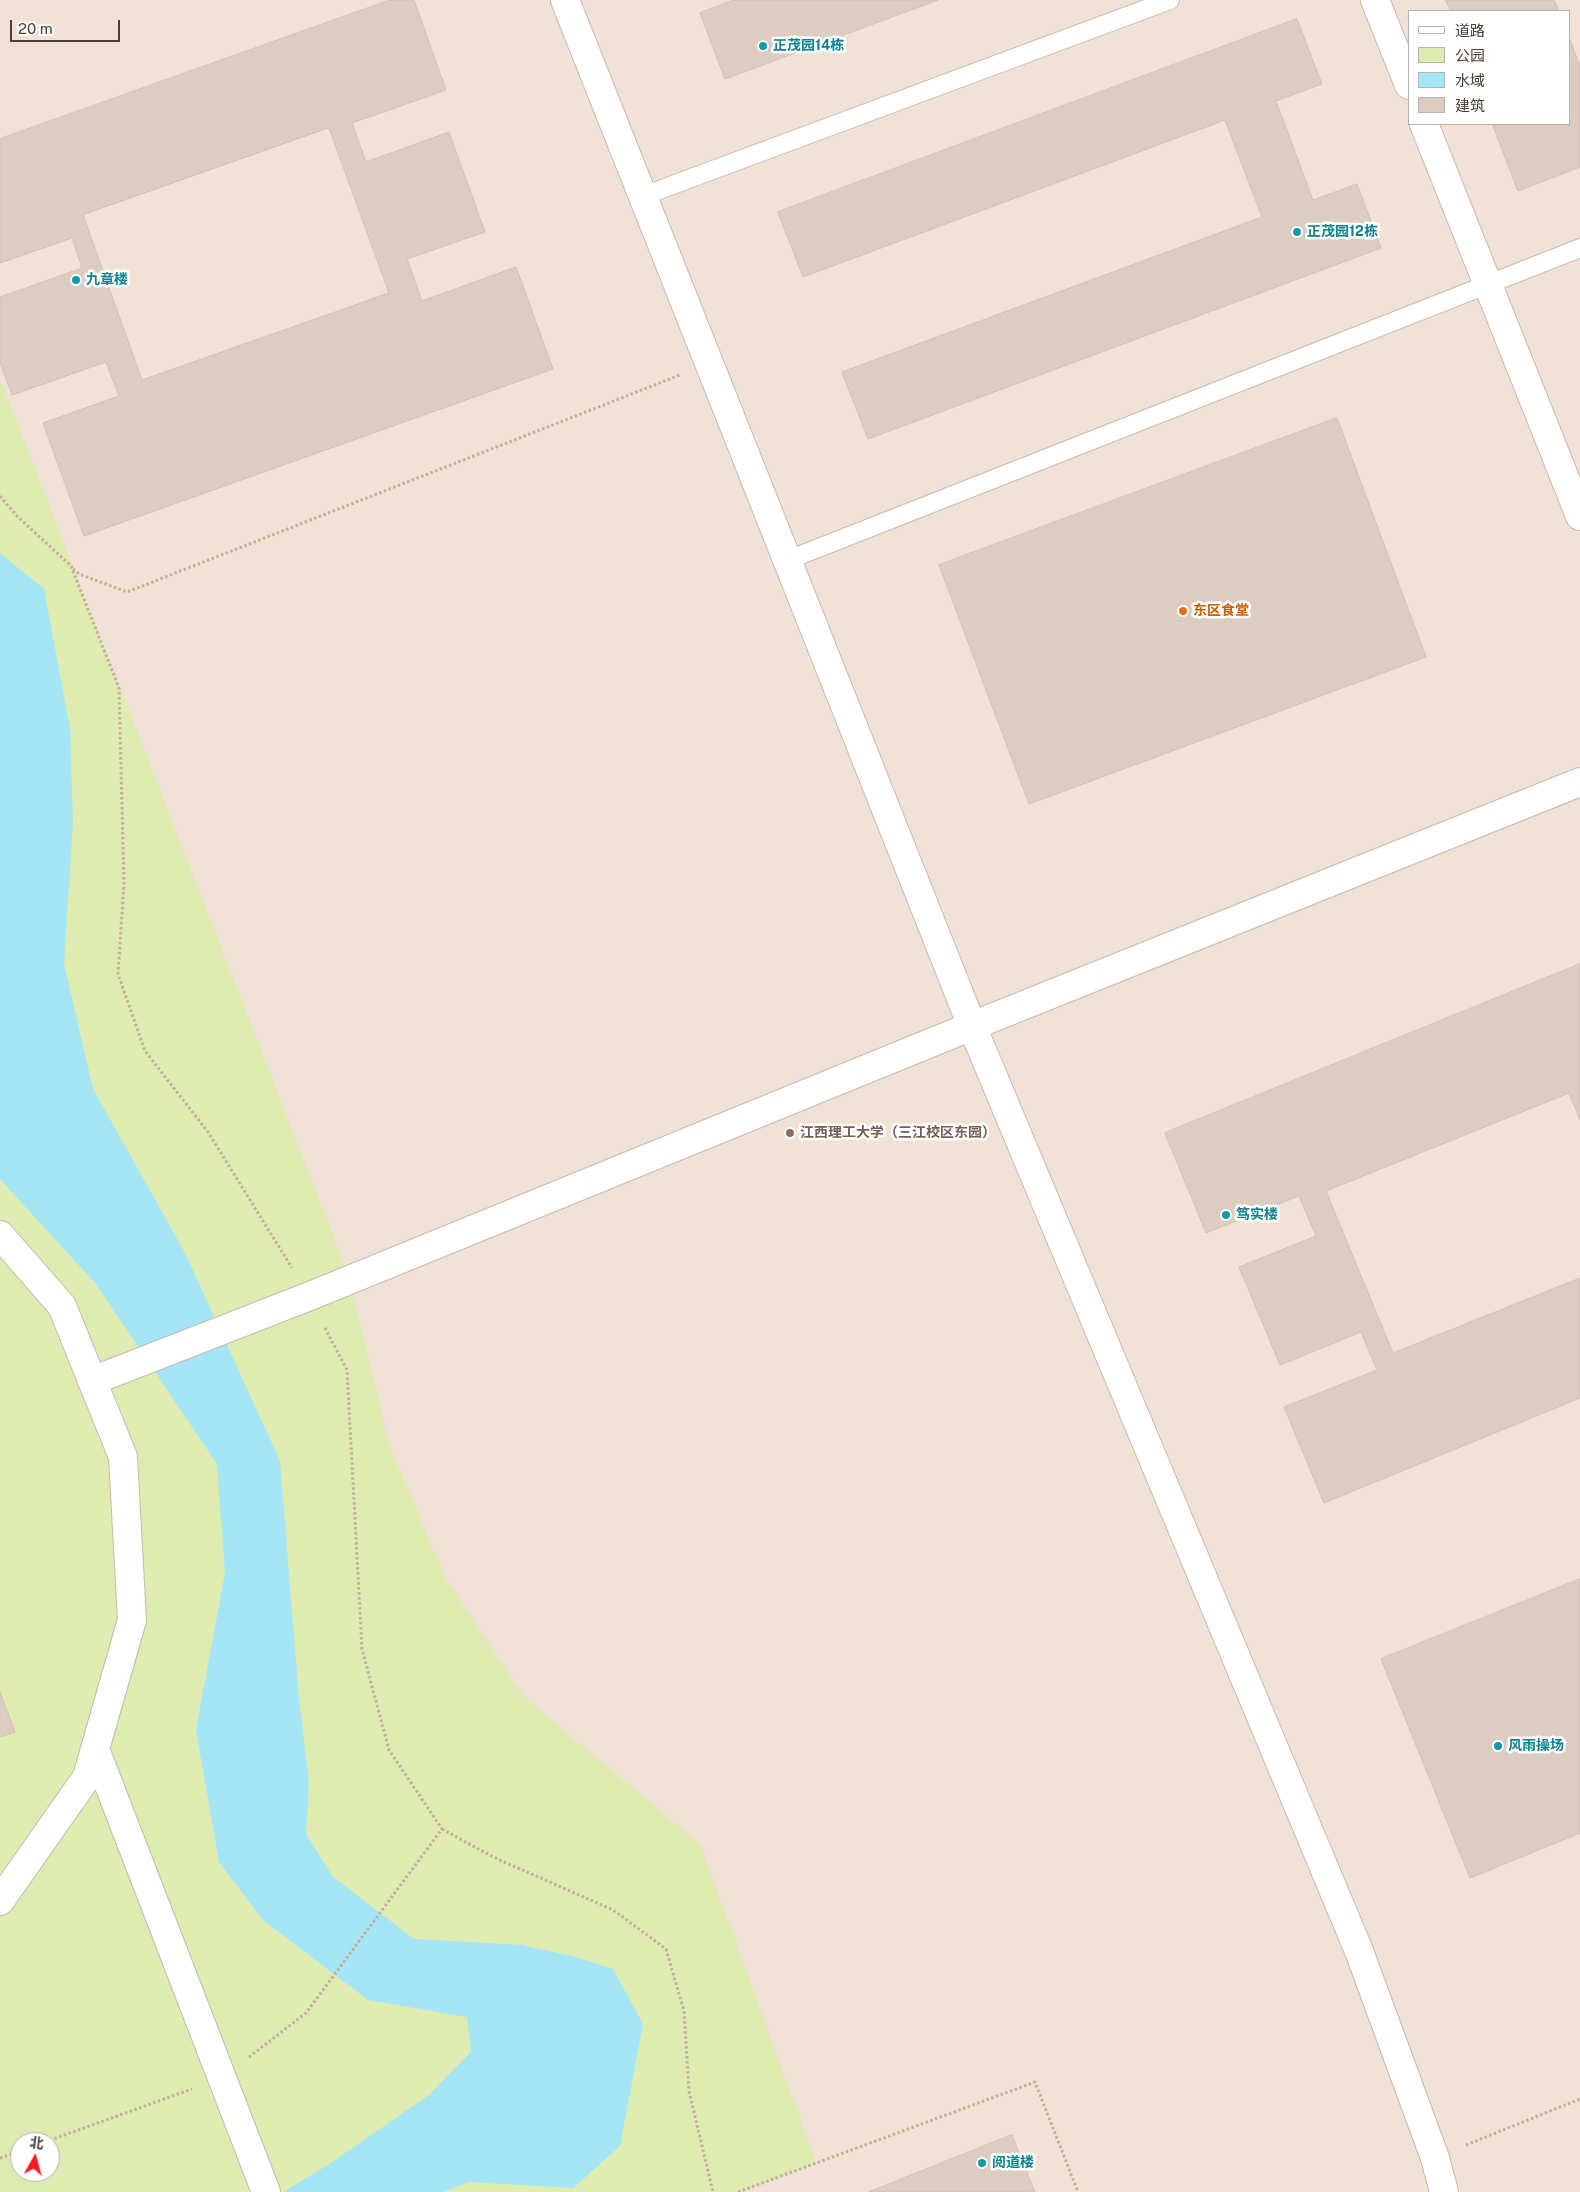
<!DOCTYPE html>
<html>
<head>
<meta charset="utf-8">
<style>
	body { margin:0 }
	#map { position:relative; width:1580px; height:2192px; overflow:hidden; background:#f6f0ea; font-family:"Public Sans","Noto Sans SC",sans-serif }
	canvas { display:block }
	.legend { position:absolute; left:1408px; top:10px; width:162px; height:115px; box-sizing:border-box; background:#fff; border:1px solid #b7b2af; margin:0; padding:6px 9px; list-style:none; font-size:15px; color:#4b3f37 }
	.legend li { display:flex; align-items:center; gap:10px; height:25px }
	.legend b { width:25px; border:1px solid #b7b2af }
	.north { position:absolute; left:10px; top:2132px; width:50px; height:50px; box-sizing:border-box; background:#fff; border:1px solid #b7b2af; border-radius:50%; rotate:7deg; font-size:14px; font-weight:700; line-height:20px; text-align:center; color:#4b3f37 }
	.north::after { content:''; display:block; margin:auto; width:18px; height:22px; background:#ff1824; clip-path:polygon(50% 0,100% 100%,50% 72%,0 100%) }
	.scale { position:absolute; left:10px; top:20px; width:110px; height:22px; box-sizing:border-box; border:2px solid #4b3f37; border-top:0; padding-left:6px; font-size:15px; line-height:18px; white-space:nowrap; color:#4b3f37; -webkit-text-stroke:4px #fff; paint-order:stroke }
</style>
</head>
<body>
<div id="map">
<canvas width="1580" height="2192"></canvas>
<ul class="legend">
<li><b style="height:6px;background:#fff"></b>道路</li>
<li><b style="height:14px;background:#deecb1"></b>公园</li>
<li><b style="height:14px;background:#a4e5f6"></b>水域</li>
<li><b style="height:14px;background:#dcccc2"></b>建筑</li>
</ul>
<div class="north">北</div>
<div class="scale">20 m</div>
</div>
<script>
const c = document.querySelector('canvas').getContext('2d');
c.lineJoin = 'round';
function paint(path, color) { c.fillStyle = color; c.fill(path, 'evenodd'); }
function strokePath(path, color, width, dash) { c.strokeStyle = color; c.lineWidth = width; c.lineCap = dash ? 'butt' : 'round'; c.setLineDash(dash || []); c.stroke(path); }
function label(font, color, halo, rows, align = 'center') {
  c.font = font + ' "Public Sans","Noto Sans SC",sans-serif'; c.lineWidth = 5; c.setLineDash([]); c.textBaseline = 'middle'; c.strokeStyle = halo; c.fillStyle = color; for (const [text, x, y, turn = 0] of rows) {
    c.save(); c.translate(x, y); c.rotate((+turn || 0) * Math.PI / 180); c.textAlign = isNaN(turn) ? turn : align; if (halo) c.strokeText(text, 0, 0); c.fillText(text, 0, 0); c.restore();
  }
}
paint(new Path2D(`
	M0,0H1580V2192H0ZM1409,11H1569V124H1409ZM20,2142H50V2172H20Z`), '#f0e2d4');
paint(new Path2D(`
	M0,379L350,1279L389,1445L446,1579L525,1698L700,1844L816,2163L742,2192H0ZM20,2142H50V2172H20Z`), '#deecb1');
paint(new Path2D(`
	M0,553L44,589L70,729L73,823L64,964L93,1089L185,1253L280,1461L299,1699L309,1783L306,1834L333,1877L414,1939L522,1945L576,1957L613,1969L643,2024L620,2146L573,2188L469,2182L443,2192H283L328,2165L429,2095L471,2052L467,2017L368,2000L263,1920L219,1862L196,1730L225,1573L217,1464L96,1284L0,1179Z`), '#a4e5f6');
const building = new Path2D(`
	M390,0H414L446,90L352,123L366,162L449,132L485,232L407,259L422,301L516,267L553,369L84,536L43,423L119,396L106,362L12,395L0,363V297L82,268L72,238L0,263V139ZM329,128L389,293L142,380L83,215Z
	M734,0H938L725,79L700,13Z
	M1446,0H1554L1559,11H1451Z
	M1297,19L1322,84L1276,101L1313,200L1357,184L1381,248L868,439L842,372L1262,217L1225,120L803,277L778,212Z
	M1569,37L1580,66V167L1518,191L1493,126L1499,124H1569Z
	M1337,418L1426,657L1029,804L939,565Z
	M1580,964V1120L1569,1093L1326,1191L1393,1353L1580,1278V1398L1324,1503L1284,1407L1377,1370L1361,1332L1280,1365L1239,1267L1316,1236L1299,1196L1206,1233L1165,1133Z
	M1580,1579V1833L1470,1878L1381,1659Z
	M0,1692L15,1732L0,1737Z
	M1012,2135L1035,2192H869Z`);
paint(building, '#dcccc2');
strokePath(building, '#d4c0b1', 1);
const service = new Path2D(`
	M643,196L1170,0
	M788,560L1580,248`);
const minor = new Path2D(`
	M565,0L972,1026L1359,1951L1435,2158L1444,2192
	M1375,0L1409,85
	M1424,124L1580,516
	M0,1235L62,1306L123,1457L132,1620L87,1777L0,1901
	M92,1381L310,1296L972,1026L1580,782
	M95,1749L266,2192`);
strokePath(service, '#c6b9af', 20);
strokePath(minor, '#c6b9af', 30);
strokePath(new Path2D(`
	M0,496L17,516L71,566L119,688L124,884L118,974L145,1051L208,1132L292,1268
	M73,569L79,574L127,592L680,375
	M442,1829L493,1857L613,1910L666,1949L684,2011L689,2091L713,2192
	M249,2057L306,2013L442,1829L389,1750L362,1649L347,1370L324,1326
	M45,2142L192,2089
	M1466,2145L1580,2099
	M0,2158L20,2151
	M738,2192L1035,2082L1078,2192`), '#c5ae9c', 3, [2.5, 2.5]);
strokePath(service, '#fff', 18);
strokePath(minor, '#fff', 28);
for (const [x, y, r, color] of [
	[763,46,5,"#0f9aa8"],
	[1297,232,5,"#0f9aa8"],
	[76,280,5,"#0f9aa8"],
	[1183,611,5,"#e8710a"],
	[790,1133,5,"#8d6e63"],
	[1226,1215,5,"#0f9aa8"],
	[1498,1746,5,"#0f9aa8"],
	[982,2163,5,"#0f9aa8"]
]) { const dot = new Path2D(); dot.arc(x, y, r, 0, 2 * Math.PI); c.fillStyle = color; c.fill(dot); strokePath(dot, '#fff', 2); }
label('bold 14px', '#0d838f', '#fff', [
	["正茂园14栋",773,46],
	["正茂园12栋",1307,232],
	["九章楼",86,280],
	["笃实楼",1236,1215],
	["风雨操场",1508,1746],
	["阅道楼",992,2163]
], 'left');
label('bold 14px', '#c56008', '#fff', [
	["东区食堂",1193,611]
], 'left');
label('bold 14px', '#785e54', '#fff', [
	["江西理工大学（三江校区东园）",800,1133]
], 'left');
</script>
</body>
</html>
